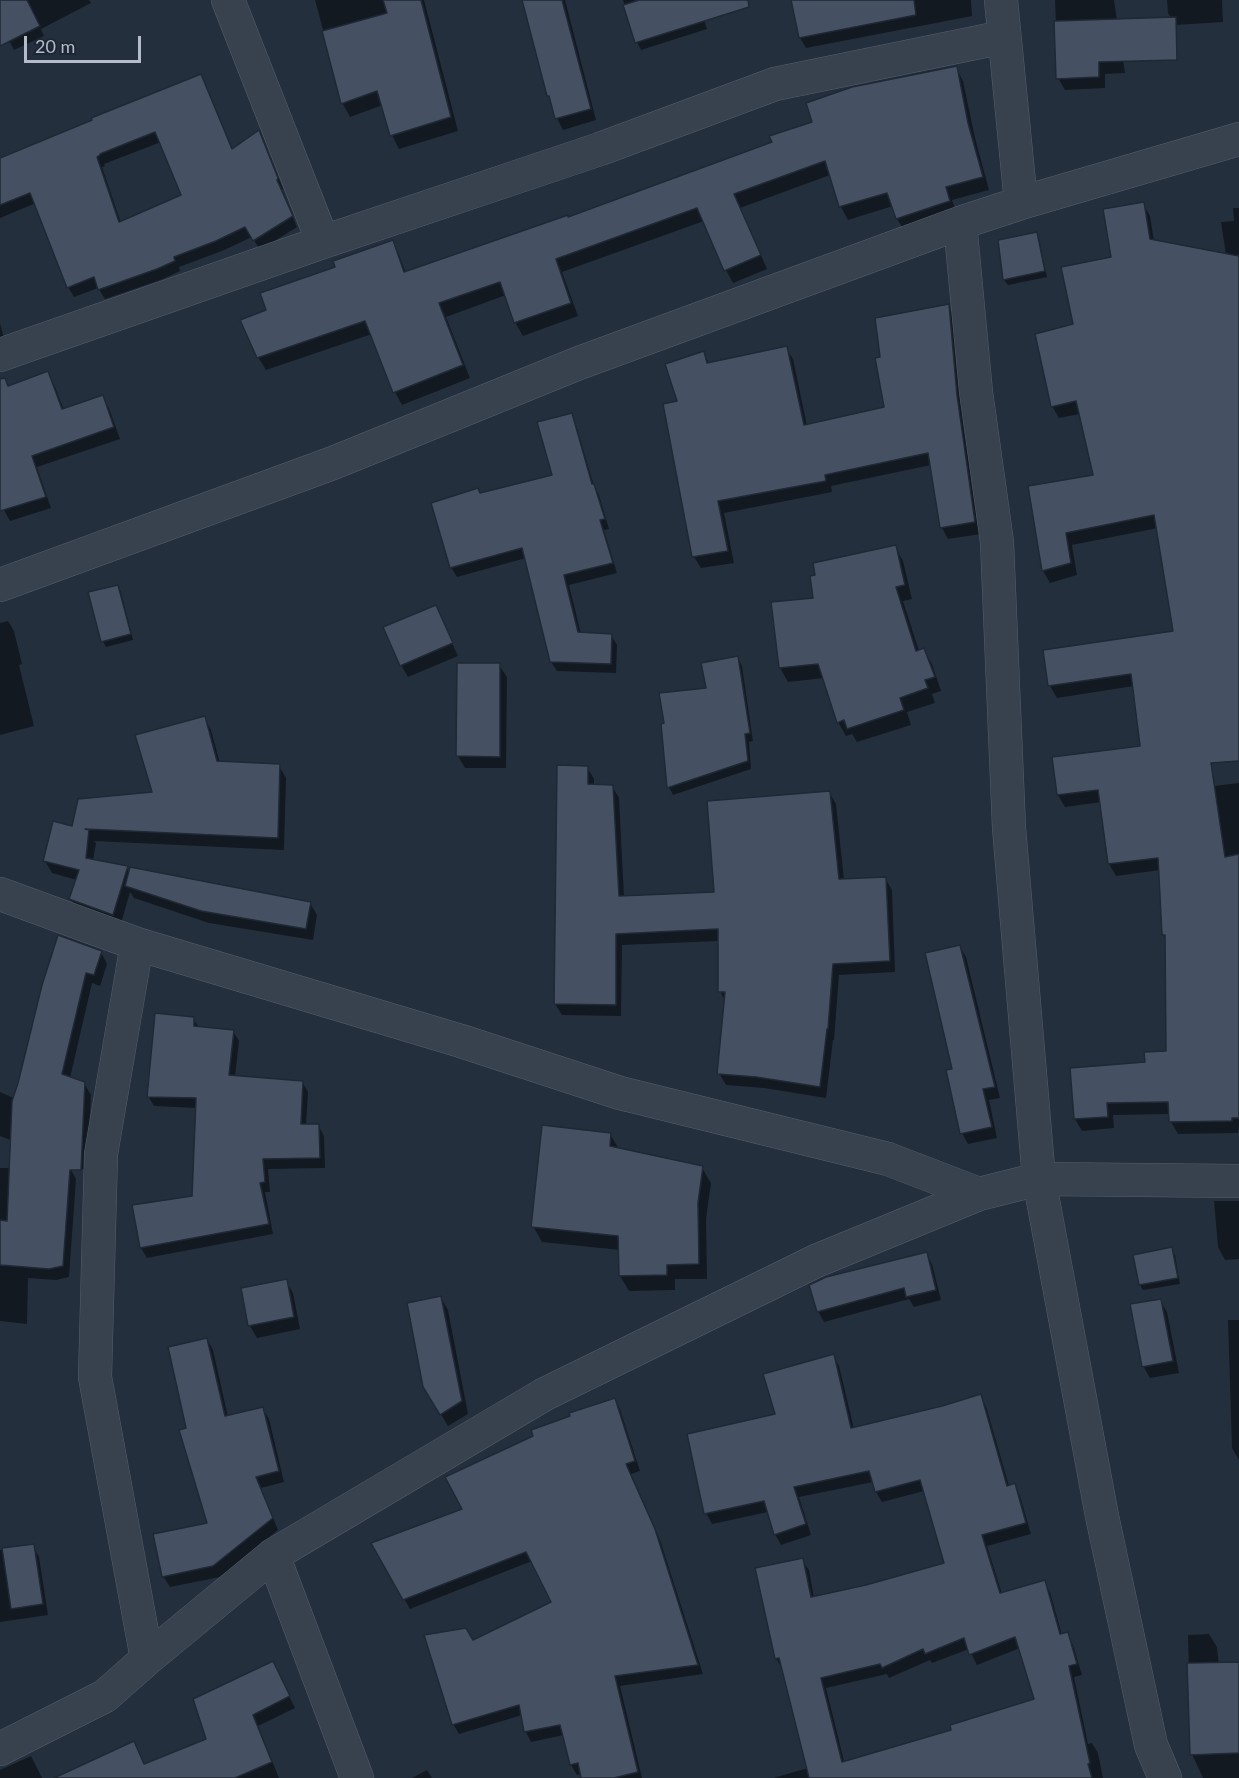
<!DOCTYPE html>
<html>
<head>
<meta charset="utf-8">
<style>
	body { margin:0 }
	#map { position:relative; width:1239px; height:1778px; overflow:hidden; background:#242f3e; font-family:Lato,sans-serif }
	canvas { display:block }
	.scale { position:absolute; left:24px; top:36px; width:117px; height:27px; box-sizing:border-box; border:3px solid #b4bcc9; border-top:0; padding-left:8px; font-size:18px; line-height:21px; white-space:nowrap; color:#b4bcc9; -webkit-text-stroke:4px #1d2633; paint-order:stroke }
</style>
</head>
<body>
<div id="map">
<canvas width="1239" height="1778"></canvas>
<div class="scale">20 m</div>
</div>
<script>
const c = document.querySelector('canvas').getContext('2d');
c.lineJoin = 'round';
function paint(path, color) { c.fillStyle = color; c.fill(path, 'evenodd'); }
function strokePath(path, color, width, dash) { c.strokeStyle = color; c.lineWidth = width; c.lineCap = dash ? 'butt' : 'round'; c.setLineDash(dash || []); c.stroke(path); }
paint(new Path2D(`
	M0,0H89L91,3L41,29L44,36L14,50L0,23Z
	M315,0H424L458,131L399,149L392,135L383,105L350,117L343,104Z
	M523,0H565L596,120L563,130L557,118L552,102L548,96Z
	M623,0H702L698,1L707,29L641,50L637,42Z
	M802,0H971L972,16L806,48L800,38Z
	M1055,0H1114L1125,73L1105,74V88L1065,90L1058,78Z
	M1167,0H1222L1223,22L1175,25L1168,13Z
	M956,68L963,81L975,138L989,190L952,200L957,214L905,232L897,219L893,206L848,220L841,207L830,175L740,208L767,269L733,283L726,270L704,221L562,272L578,316L523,336L515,322L506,295L446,317L470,378L402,405L395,392L372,334L266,370L258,357L267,310L336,268L392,242L399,255L406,273L568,219L774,143L814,123Z
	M206,86L233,150L259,133L264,142L283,189L281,190L297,227L260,250L252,237L222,251L179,267L180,271L163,279L105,299L98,288L74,297L68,287L36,203L0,218V157L1,159ZM161,142L183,195L121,223L102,167L105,166L104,164Z
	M1143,204L1150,216L1154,241L1226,255L1221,222L1234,221L1233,208H1239V674L1198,681L1214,786L1239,783V1130H1238V1133L1178,1134L1171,1122L1170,1114L1113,1115L1114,1128L1082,1131L1075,1119L1146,1064L1167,1052L1166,940L1163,935L1160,870L1116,876L1109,864L1102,802L1065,807L1058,795L1141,747L1134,686L1057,698L1050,686L1175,632L1158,528L1072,545L1077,575L1050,583L1043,571L1030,487L1095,476L1080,414L1059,418L1052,406L1075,325Z
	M1036,234L1039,239L1047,277L1008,285L1004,280Z
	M948,306L955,317L981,534L948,539L942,528L931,465L831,486L832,492L724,513L734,563L701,568L694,557L665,405L679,403L703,353L710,364L786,348L793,359L807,426L886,408L882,358Z
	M0,323L6,347L0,350Z
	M48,376L55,387L64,410L102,397L109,408L120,439L37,467L51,508L10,521L4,510L0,498V392Z
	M571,415L576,425L594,486L599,495L609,529L604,530L617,573L569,585L581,634L611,635L617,645L616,673L557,671L551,662L526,558L457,577L451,567L480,495L554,476Z
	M895,547L903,561L912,599L903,601L919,651L924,650L932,664L941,691L932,694L935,703L907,712L911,725L857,742L852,734L846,736L838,722L824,678L788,682L780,668L814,599Z
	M118,587L121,592L133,640L106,647L103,641Z
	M435,607L458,656L408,677L401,665Z
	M8,621L14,631L22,664L19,665L34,726L0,735V623Z
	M738,658L742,666L753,741L749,742L751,769L673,795L669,787L707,689Z
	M499,665L507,677L506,768H465L458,756Z
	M204,717L211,730L220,763L279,766L286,778L284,850L94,841L96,843L93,861L127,868L130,873L310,903L317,915L313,940L209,923L134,898L130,892L120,927L78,911L71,899L77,880L52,873L45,861L73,827L154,793Z
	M587,767L594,779V786H612L619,798L624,897L716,894L829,792L836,804L844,880L885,878L892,890L895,972L839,975L834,1040H833L826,1098L764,1088L726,1085L719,1073L725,1001L720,991L719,941L622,945L621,1016L562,1015L555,1004Z
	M960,947L966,957L1000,1098L989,1100L997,1138L968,1144L962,1133L953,1070Z
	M101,952L107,964L100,986L92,983L70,1078L84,1083L91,1095L87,1171L0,1136V1092L16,1099L43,986Z
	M193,1018L199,1028L233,1031L239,1041L235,1077L302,1082L308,1092L306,1126L318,1125L324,1136L325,1168L268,1169L270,1192H265L273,1234L147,1258L141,1248L133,1207L194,1197L197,1108L154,1106L148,1096Z
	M610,1134L619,1149L702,1168L711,1183L706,1219L707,1279H675V1290L629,1291L620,1276V1250L542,1242L533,1226Z
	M0,1168H70L76,1179L69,1277L56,1280L28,1278L27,1324L0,1321Z
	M1214,1201H1239V1259L1225,1260L1218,1247Z
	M1171,1249L1175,1255L1180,1284L1143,1290L1140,1285Z
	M926,1253L932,1264L941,1300L914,1307L909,1299L824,1322L818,1311Z
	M286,1281L293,1293L300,1329L257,1338L250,1326L243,1290Z
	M441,1298L448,1310L468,1414L448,1426L425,1387Z
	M1160,1300L1167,1312L1179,1373L1150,1378L1143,1366Z
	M1228,1320H1239V1460L1232,1448Z
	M207,1339L213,1350L228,1417L263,1409L269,1419L284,1482L261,1488L278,1530L220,1577L170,1587L163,1576L209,1524L187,1429Z
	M833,1355L839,1366L854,1429L942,1407L980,1396L986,1406L1009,1486L1014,1485L1020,1496L1031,1534L987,1546L1002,1594L1044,1582L1050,1592L1062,1635L1067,1634L1073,1645L1082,1675L1074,1677L1088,1744L1092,1743L1098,1753L1103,1778H773L808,1768L782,1669L776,1658L802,1560L809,1570L814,1598L867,1586L946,1564L924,1491L882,1502L876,1492L873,1482L799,1497L811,1535L781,1545L775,1534L768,1512L712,1524L706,1513L777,1415ZM1020,1648L1035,1700L953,1731L844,1761L826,1688L887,1674L889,1678L930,1660L932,1663L969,1649L977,1665Z
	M614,1399L620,1409L640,1471L631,1474L660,1540L703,1674L620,1686L642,1778H583L582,1774L577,1775L571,1765L564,1735L531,1742L526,1732L522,1715L459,1734L453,1724L472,1641L553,1603L532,1561L410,1609L373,1544L464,1509Z
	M33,1546L39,1557L48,1615L0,1622V1550Z
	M1209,1634L1217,1647L1222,1695L1239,1694V1778H1203L1191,1752L1188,1635Z
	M278,1674L295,1708L258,1726L279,1778H100L139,1753L145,1765L208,1740Z
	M31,1756L42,1778H0V1770Z
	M427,1770L432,1778H412Z`), '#0007');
const building = new Path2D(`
	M0,0H27L40,26L0,46Z
	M383,0H421L451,117L390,136L377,91L341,104L322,31L387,13Z
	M522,0H562L591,109L555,119L549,96H547Z
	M639,0H748L749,7L635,43L623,5Z
	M791,0H914L916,15L799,38Z
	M1176,17L1177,60L1099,62V77L1056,79L1054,21Z
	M957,66L968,123L983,177L946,187L950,201L896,219L887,193L839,207L825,161L734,194L761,255L724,271L697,208L556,259L571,303L514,323L500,282L439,303L463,365L393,393L365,321L257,358L240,320L266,310L260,293L335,267L333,261L393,240L404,272L568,215V217L772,142L769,136L812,122L806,103L852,87Z
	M201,74L232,149L259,130L278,178L277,180L293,216L253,241L245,227L216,241L174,257L175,261L157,269L98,290L94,277L67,288L30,193L0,205V158L92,120L91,118ZM155,132L181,195L119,222L97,157L100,155V154Z
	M1144,202L1150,239L1239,256V761L1211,763L1225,857L1239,854V1118H1232V1121L1169,1122L1168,1102L1107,1103L1108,1117L1074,1119L1070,1068L1145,1062L1144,1052L1166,1051L1165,935H1162L1158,858L1108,864L1098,790L1057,795L1052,757L1140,746L1131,674L1048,686L1043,650L1173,631L1154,515L1066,533L1071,563L1042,571L1028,486L1093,475L1076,401L1051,407L1035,334L1073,324L1061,267L1111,257L1103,209Z
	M1037,232L1045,271L1003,280L998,240Z
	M949,304L957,395L975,522L940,528L928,453L825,475L826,481L718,501L728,551L692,557L663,404L677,401L665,364L704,351L707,363L787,346L804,425L884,407L875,358L880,357L875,318Z
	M48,371L62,409L103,395L114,427L32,456L46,497L0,511V379L5,378L8,386Z
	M572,413L592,484H594L605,519L600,520L613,563L564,575L578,632L612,634L611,664L550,662L522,548L450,568L431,503L478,488L480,493L552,475L537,422Z
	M896,545L905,585L896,587L916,651L924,648L935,677L925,680L928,688L900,698L904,710L847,729L844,720L837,723L818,664L779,668L771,602L813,598L810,576L815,575L813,563Z
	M118,585L131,634L101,642L88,592Z
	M436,605L453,643L400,666L383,627Z
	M738,656L750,733L745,734L748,761L667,788L661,724L664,723L659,693L706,688L701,663Z
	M457,663H500V757L456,756Z
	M205,716L217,761L280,764L278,838L85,829L89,830L86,858L128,866L113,915L69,899L79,870L43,861L53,821L72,826L78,799L152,792L135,735Z
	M557,765L588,766V784L613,785L619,896L714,892L707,801L830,791L839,879L886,877L890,961L833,964L828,1029H827L820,1087L756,1077L717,1074L725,992H718V929L616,934V1005L554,1004Z
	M130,867L311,902L306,929L201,911L125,886Z
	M58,935L102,951L94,975L86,973L62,1074L85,1082L81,1170H70L63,1266L49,1269L0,1265V1220L7,1221L12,1101L18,1083L42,985Z
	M960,945L995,1087L983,1089L992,1127L960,1134L946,1070L952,1069L925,953Z
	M155,1013L194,1017V1026L234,1030L229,1075L303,1081L301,1124H319L320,1158L263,1159L265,1182L260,1183L269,1224L140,1248L132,1205L192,1196L196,1098L147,1097Z
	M542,1125L611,1133L610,1146L703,1166L698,1203L699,1264L667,1265V1275L619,1276L618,1236L531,1227Z
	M1172,1247L1178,1278L1139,1285L1133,1255Z
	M927,1252L936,1290L906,1297L904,1288L817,1312L809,1285L826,1277Z
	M287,1279L294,1317L248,1326L241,1288Z
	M441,1296L462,1401L440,1415L423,1387L407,1303Z
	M1161,1299L1173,1361L1142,1367L1130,1304Z
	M207,1338L225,1416L263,1407L279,1471L256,1477L273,1518L213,1566L162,1577L153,1534L207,1523L179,1430L186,1428L168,1347Z
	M834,1354L851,1428L942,1406L981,1394L1007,1486L1015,1483L1026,1523L982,1535L1000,1593L1045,1580L1060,1634L1068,1632L1077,1664L1069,1666L1090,1763L1088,1764L1092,1778H809L779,1658L775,1659L755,1568L803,1558L811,1597L866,1585L944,1563L920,1480L875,1492L869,1471L794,1487L806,1524L774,1535L764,1501L704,1514L687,1434L775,1414L763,1374ZM1015,1637L1034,1699L950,1725L951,1730L842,1762L821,1678L880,1664L882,1668L923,1649L925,1654L964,1638L969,1655Z
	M615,1398L635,1461L626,1464L655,1529L698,1665L615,1676L638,1772L614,1778H581L578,1763L570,1765L560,1725L524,1732L519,1705L452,1725L424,1635L466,1628L473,1640L551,1602L526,1552L403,1600L371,1543L462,1509L445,1477L533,1436L531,1430L570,1416L569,1413Z
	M34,1544L43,1604L11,1609L2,1548Z
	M273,1661L290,1696L253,1715L272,1762L235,1778H54L134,1741L144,1764L206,1739L193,1699Z
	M1239,1662V1753L1190,1755L1187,1663Z`);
paint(building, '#455162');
strokePath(building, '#1f2835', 1.5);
const minor = new Path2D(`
	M228,0L323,242
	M1001,0L1021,203
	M960,223L976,392L997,542L1009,828L1039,1179L1102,1516L1151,1745L1165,1778
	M0,355L323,242L600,149L775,84L1004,37
	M0,585L333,463L579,363L960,223L1021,203L1239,139
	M0,894L137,944L461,1041L620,1093L888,1159L979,1194
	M137,944L101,1154L95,1377L147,1659
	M273,1555L357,1778
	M0,1749L105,1696L147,1659L273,1555L543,1395L816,1261L979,1194L1039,1179L1239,1181`);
strokePath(minor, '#565f6c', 34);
strokePath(minor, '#38414e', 33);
</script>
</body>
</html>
